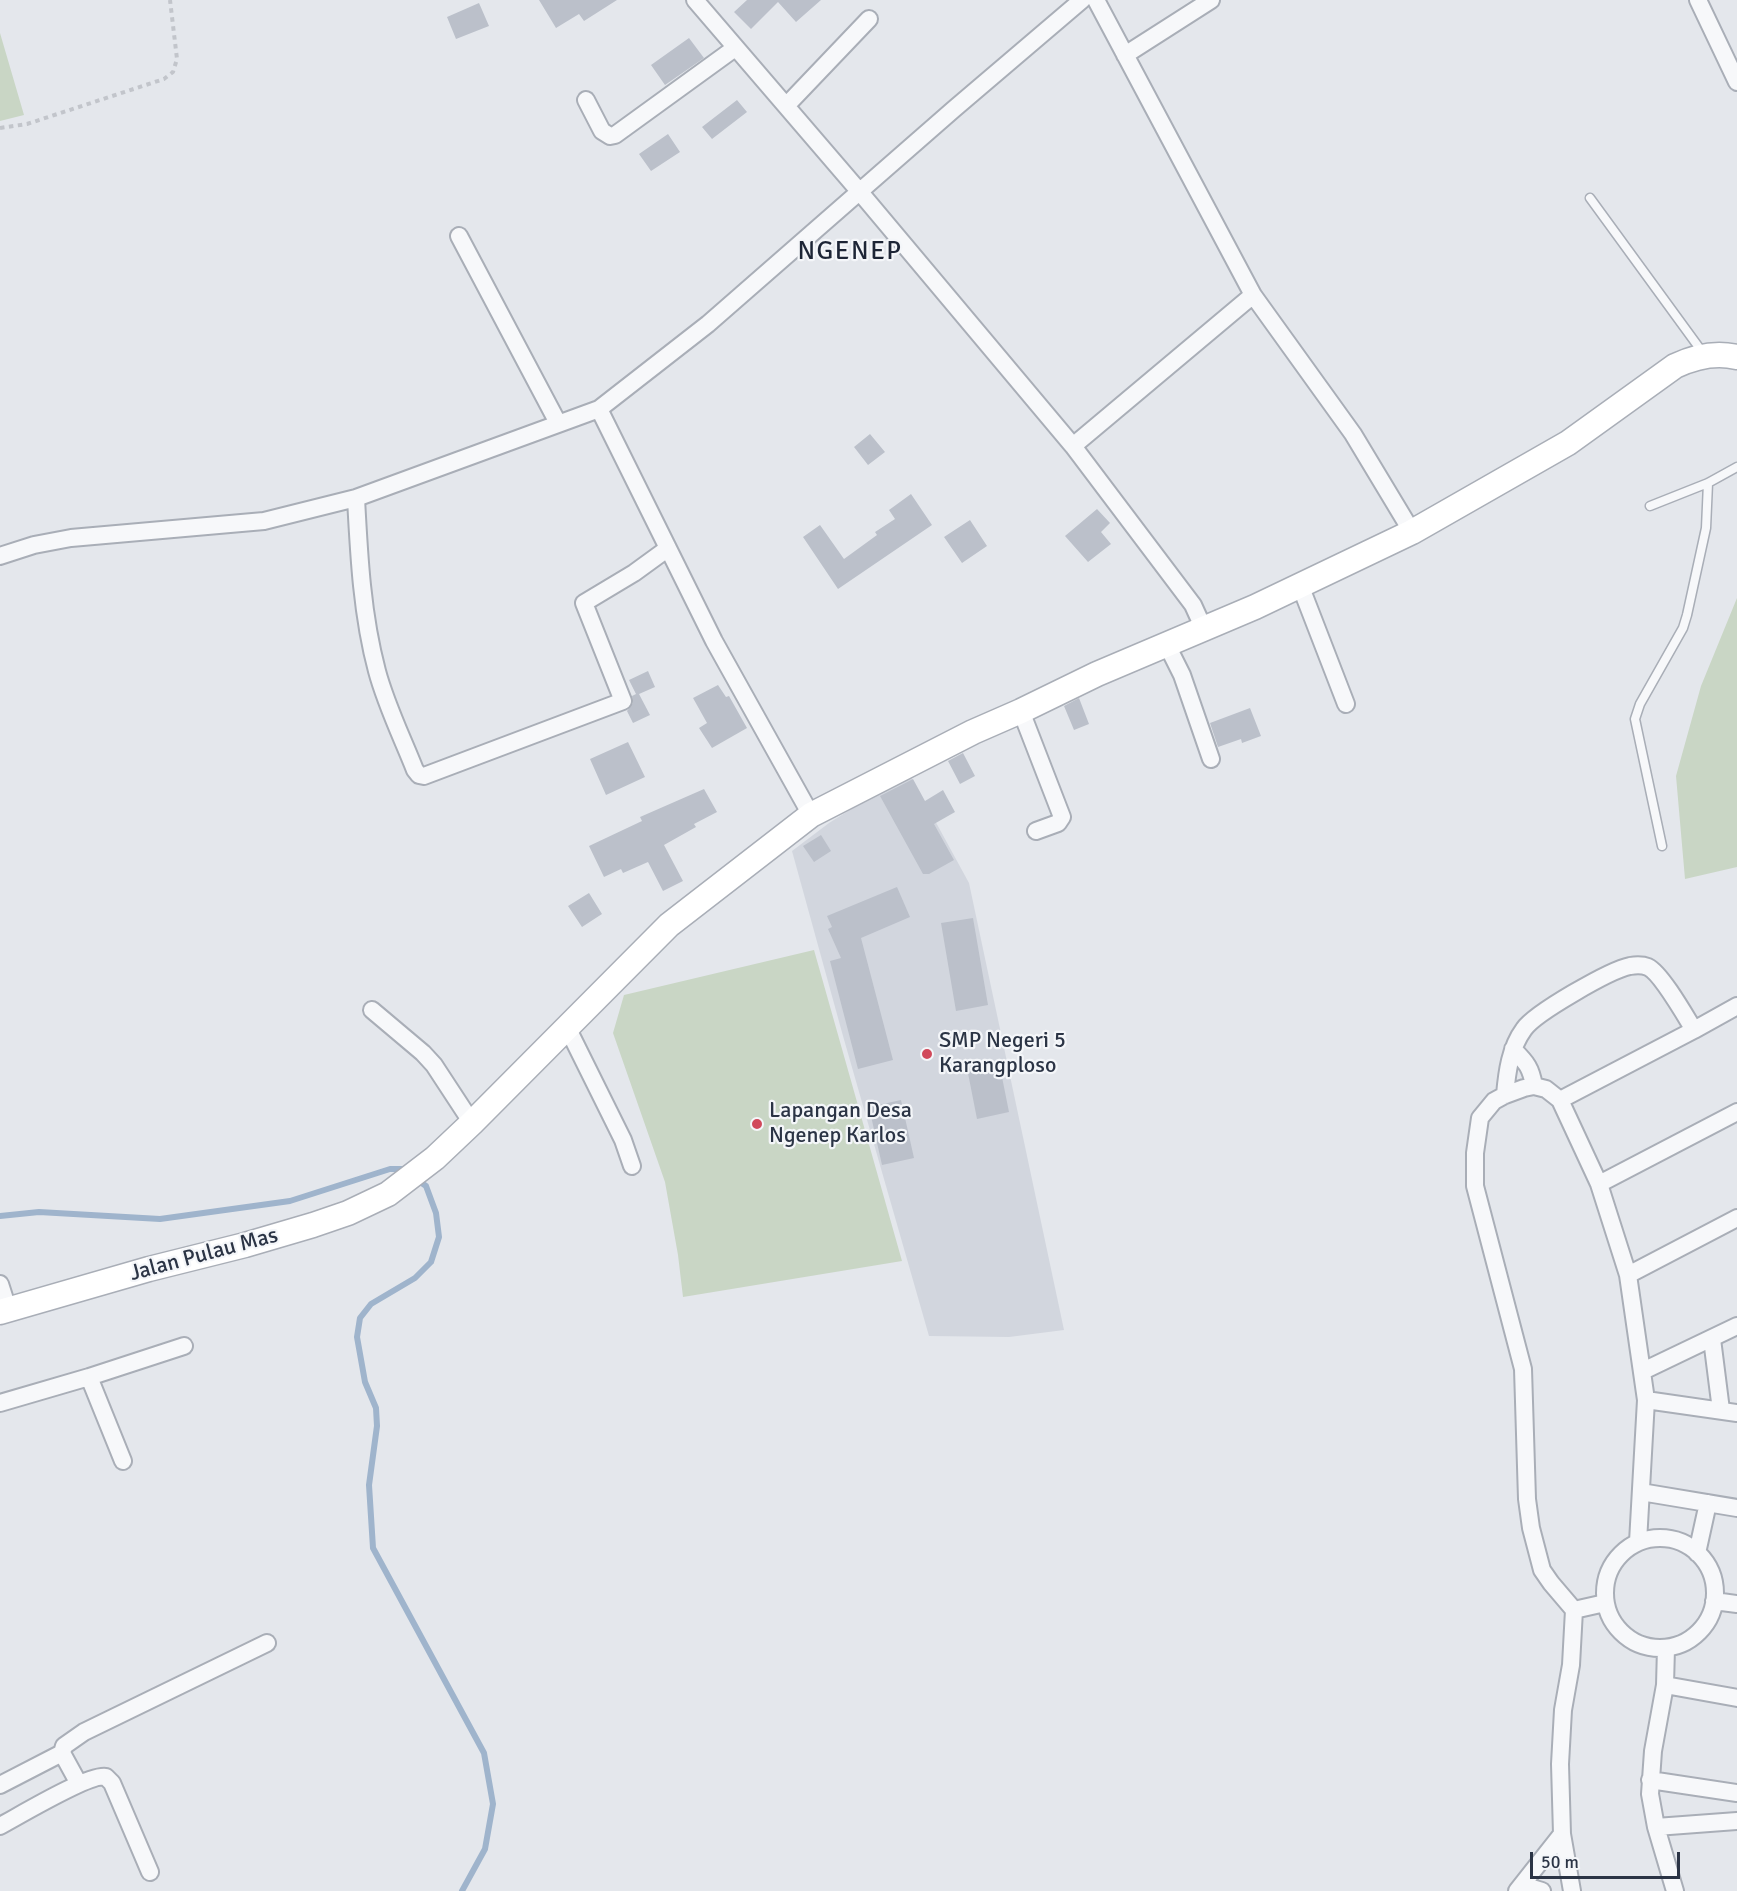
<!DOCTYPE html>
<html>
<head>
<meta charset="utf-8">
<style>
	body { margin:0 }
	#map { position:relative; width:1737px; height:1891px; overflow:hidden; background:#e4e7ec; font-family:Signika,sans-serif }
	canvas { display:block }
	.scale { position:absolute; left:1530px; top:1852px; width:150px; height:27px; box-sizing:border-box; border:3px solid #2b3445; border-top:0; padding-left:8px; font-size:18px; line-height:21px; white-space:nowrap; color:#2b3445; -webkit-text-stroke:4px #f4f6f9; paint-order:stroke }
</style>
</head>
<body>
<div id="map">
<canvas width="1737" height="1891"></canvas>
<div class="scale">50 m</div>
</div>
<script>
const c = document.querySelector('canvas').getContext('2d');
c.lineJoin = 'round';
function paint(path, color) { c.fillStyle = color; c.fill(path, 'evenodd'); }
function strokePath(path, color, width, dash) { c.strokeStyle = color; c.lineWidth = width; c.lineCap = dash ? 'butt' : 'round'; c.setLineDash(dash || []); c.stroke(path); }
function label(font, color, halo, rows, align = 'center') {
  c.font = font + ' Signika,sans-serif'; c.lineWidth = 4.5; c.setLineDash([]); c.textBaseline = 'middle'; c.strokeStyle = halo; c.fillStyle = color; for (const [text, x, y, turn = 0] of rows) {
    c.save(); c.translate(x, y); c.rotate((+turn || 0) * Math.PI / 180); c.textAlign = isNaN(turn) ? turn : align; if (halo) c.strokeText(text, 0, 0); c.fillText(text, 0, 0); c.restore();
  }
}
paint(new Path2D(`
	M909,773L969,883L1064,1330L1009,1337L929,1336L843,1036L792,851L829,823Z`), '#d2d6de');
paint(new Path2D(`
	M0,33L24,115L0,121Z
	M1737,598V867L1685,879L1676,776L1701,686Z
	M814,950L902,1261L683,1297L678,1255L665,1182L613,1033L624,995Z`), '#c9d6c5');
strokePath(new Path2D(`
	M416,1179L426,1186L436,1213L439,1237L431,1262L415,1278L371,1304L360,1318L357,1337L365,1382L376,1408L377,1426L369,1485L373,1548L484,1753L493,1804L485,1849L462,1891
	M0,1216L39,1212L160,1219L290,1201L390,1169H402L406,1171`), '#9fb4cc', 6);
paint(new Path2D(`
	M539,0H617L584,21L579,14L556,28Z
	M747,0H821L796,22L778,2L751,29L734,12Z
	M479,3L489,26L456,39L447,17Z
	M689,38L704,58L665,85L651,65Z
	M737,100L747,112L712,139L702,127Z
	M668,134L680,152L651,171L639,154Z
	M870,434L885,452L868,465L854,447Z
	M911,494L932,525L838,589L803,537L820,525L844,559L877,535L875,532L895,519L889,510Z
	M1097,509L1110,523L1101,532L1111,544L1088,562L1065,536Z
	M970,520L987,546L962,563L944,537Z
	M648,671L655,687L639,694L650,715L633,723L627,711L633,703L632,696L636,694L629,680Z
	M718,685L726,697L729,696L747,728L712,748L699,728L707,723L693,698Z
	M1079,698L1089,724L1074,730L1064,706Z
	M1250,708L1261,736L1242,743L1241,739L1218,747L1210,723Z
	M628,742L645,777L606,795L590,759Z
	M963,753L975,776L960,784L948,761Z
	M913,779L925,801L943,790L955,812L934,824L954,860L929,874H923L880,796Z
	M704,789L717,812L694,824L696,827L664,845L683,881L663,891L648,862L623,873L621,869L604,877L589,846L642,821L640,817Z
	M821,835L831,851L814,862L803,846Z
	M897,887L910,917L861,938L893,1060L858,1069L830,961L841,958L828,929L832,927L827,916Z
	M589,893L602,914L582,927L568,906Z
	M973,918L988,1005L956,1011L941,923Z
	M999,1062L1009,1112L977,1119L967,1068Z
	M901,1100L914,1158L882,1165L869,1107Z`), '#bbc0ca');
const lane = new Path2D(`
	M1590,198L1703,353
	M1650,506L1708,483L1737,467
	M1662,846L1635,719L1640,704L1683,628L1687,615L1706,528L1708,483`);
const street = new Path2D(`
	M695,0L859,191L1073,446L1193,605L1203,627
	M1096,0L1253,295L1353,434L1412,532
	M1698,0L1737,82
	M1125,55L1211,0
	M586,100L602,131L610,136L615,135L735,48
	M786,106L869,19
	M459,236L558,423
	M599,409L714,641L811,815
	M1073,446L1253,295
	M356,498C359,556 362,615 377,671C386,705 402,737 415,770L419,775L424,776L623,701L584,603L634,573L667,549
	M0,556L34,545L71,538L264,521L356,498L599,409L708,324L954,109L1082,0
	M1300,585L1346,704
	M1166,643L1182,675L1211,759
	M1021,711L1062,817L1058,823L1036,831
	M372,1010L423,1053L434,1065L472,1123
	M567,1027L623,1140L632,1166
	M1513,1049C1527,1063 1531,1068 1534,1086
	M1505,1095C1507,1072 1510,1048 1524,1029C1535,1013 1610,970 1630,966C1636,965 1643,965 1648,967C1661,973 1686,1017 1694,1030L1737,1006
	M1560,1100L1694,1030
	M1599,1184L1737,1112
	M1628,1275L1737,1218
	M0,1284L8,1309
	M1712,1339L1721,1410
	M1643,1371L1737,1326
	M89,1377L123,1461
	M1646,1400L1737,1413
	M0,1403L89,1377L184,1346
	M1641,1492L1737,1508
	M1605 1593a55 55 0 1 1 110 0a55 55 0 1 1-110 0Z
	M1697,1553L1708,1503
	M1714,1601L1737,1604
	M1574,1610L1605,1603
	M1666,1648L1665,1685L1653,1751L1650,1794L1656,1827L1675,1891
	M1665,1685L1737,1698
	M62,1753L64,1746L84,1732L267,1643
	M1650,1780L1737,1793
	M0,1785L62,1753L79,1784
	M0,1826C19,1816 90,1773 106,1777L112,1783L150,1872
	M1656,1827L1737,1821
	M1522,1885L1542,1891
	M1517,1891L1562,1834
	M1572,1891L1562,1834L1560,1764L1563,1710L1571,1665L1574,1610L1551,1583L1542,1570L1531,1528L1527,1499L1523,1369L1475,1186V1153L1480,1118L1494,1101L1505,1095L1524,1088L1534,1086L1546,1089L1560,1100L1599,1184L1628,1275L1646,1400L1638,1542`);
const secondary = new Path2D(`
	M0,1312L149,1269L245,1245L313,1225L348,1213L388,1194L435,1158L472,1123L669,925L811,815L973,732L1021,711L1097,674L1255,607L1412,532L1568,443L1675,366C1694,357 1716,352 1737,357`);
strokePath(lane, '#a9aeb7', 11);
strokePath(street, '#a9aeb7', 20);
strokePath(secondary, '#a9aeb7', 27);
strokePath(new Path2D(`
	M0,128L27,124L164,79L173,72L177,59L170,0`), '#c2c5cb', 4, [4.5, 4.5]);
strokePath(lane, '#f7f8fa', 8);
strokePath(street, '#f7f8fa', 16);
strokePath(secondary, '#fff', 24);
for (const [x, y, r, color] of [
	[927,1054,6,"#d1495b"],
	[757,1124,6,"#d1495b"]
]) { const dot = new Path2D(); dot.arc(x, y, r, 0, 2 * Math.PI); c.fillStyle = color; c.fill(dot); strokePath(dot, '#f4f6f9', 2); }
label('22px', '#2b3445', '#f4f6f9', [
	["SMP Negeri 5",939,1041],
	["Karangploso",939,1066],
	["Lapangan Desa",769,1111],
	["Ngenep Karlos",769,1136]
], 'left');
label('22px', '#2b3445', '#f4f6f9', [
	["Jalan Pulau Mas",204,1255,-15]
]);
c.letterSpacing = '1.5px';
label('26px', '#1d2536', '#f4f6f9', [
	["NGENEP",850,252]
]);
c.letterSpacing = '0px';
</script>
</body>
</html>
